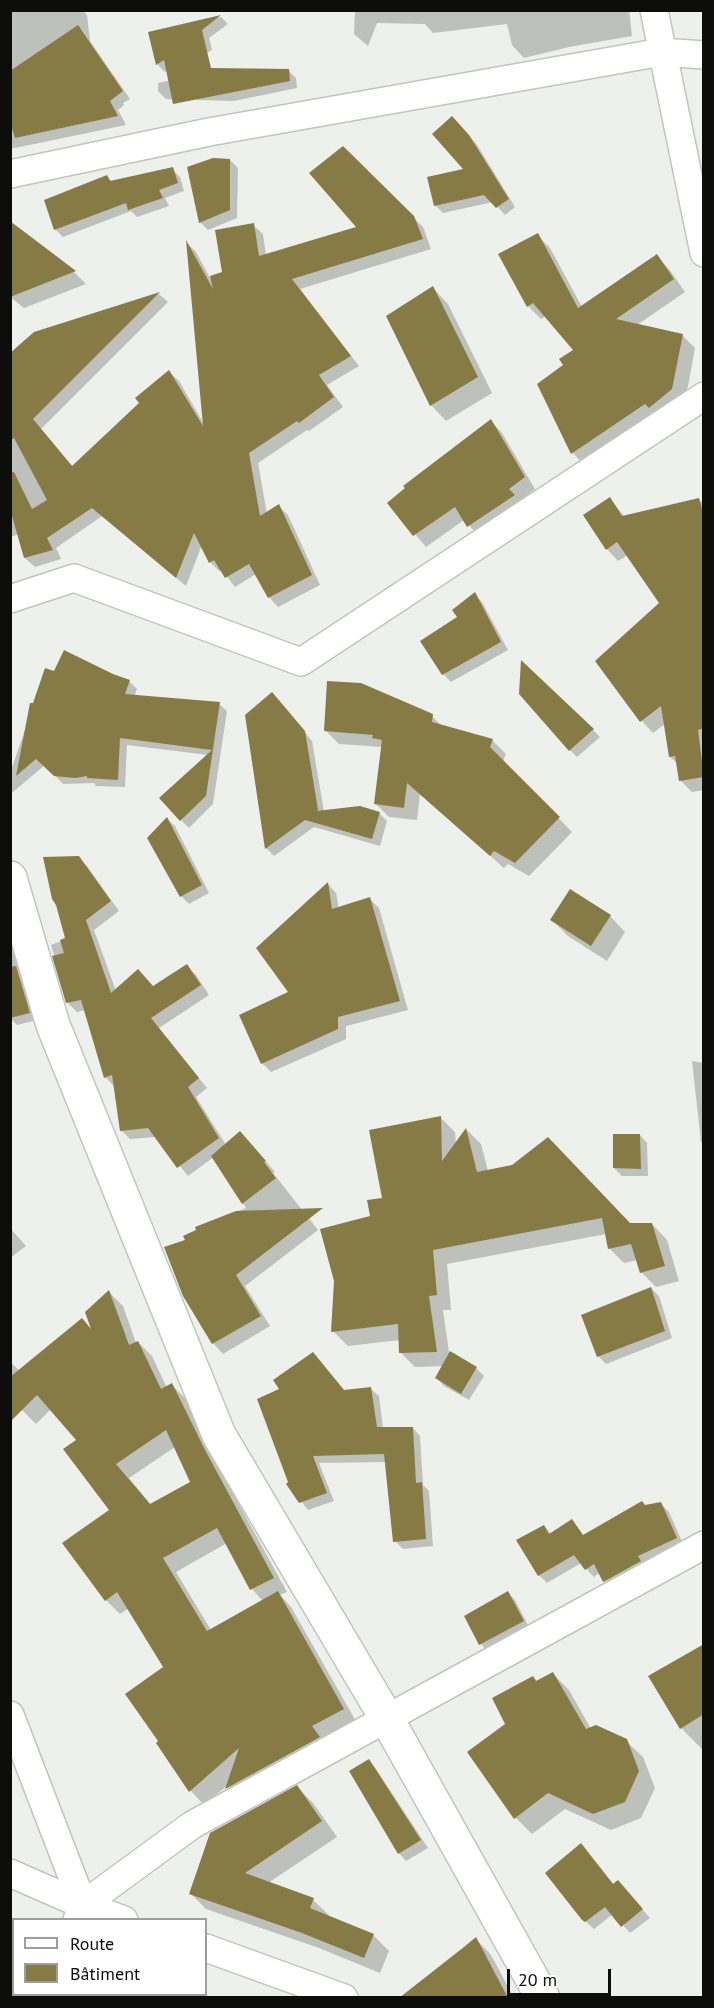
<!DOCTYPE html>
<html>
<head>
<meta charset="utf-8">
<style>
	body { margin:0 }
	#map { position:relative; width:714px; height:2008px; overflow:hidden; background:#eef0eb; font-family:"PT Sans",sans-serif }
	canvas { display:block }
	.frame { position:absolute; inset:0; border:12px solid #0d0d0c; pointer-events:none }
	.legend { position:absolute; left:12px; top:1918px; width:195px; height:78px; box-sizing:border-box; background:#fff; border:2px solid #9e9e9e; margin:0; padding:8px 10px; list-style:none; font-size:18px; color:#0d0d0c }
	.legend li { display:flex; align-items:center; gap:12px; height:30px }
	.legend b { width:30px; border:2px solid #9e9e9e }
	.scale { position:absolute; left:507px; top:1969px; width:104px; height:27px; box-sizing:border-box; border:3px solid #0d0d0c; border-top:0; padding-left:8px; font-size:18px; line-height:21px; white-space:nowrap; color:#0d0d0c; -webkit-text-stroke:4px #fff; paint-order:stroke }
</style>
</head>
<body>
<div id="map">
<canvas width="714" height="2008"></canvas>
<div class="frame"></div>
<ul class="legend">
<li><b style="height:8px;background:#fff"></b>Route</li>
<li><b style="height:16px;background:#867b44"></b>Bâtiment</li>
</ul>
<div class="scale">20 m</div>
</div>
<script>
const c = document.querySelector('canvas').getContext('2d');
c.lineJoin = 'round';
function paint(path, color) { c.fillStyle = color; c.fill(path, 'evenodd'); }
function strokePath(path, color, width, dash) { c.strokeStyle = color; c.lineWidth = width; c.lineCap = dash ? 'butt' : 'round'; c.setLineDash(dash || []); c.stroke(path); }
paint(new Path2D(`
	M10,10H83L87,15L90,41L130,99L123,103L124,105L118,110L126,125L10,149Z
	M355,10H629L632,36L569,47L524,58L512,45L507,24L433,33L425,24L377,23L368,46L354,34Z
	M221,17L228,24L209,38L212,50L174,72L170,68L165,72L157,64L150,33Z
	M221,69L289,71L296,78L297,88L234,101L166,99L158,91V83Z
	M460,125L477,145L515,207L505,215L493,202L443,213L435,205L465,170Z
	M343,148L423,227L431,249L300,289L359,366L327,385L343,407L309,431L307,430L258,463L267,514L278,506L288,515L320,585L278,607L269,597L256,574L235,587L222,570L219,571L210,562L202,545L186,586L102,516L56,548L61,559L35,567L25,558L19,534L10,537V355L35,333L159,294L168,302L41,429L73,467L141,403L169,372L179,381L204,424L188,244L196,252L210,278L224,273L253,225L263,234L266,255L358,228Z
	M230,160L238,168L237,218L208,230L200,222Z
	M172,169L180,177L184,191L165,198L169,206L137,217L131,211L63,237L55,229L107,176L112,182Z
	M10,223L75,273L86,284L24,308L10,297Z
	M537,235L550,248L582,307L656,256L669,269L685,292L637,325L682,335L695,348L685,402L585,466L573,453L565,365L576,350L546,316L541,319L528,306Z
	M433,288L448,304L492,393L446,421L431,405Z
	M491,421L502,433L535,489L519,501L525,507L480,537L464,520L426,547L389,503Z
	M610,499L625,517L699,500L702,502L704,499V790L692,792L680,780L677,763L670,757L665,724L653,733L642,721L597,662L661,603L628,555L618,561L607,549Z
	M474,594L482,602L508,650L451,682L443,674L422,641L459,618Z
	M46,670L55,673L112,676L129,681L137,689L134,697L219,704L227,711L213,804L189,828L181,820L208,755L127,745L125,787L96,786L94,783L63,784L45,765L13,792L10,789V773Z
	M280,702L312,741L324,812L379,813L387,821L380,846L314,827L274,856L266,848L247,716Z
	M432,716L443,727L493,741L506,754L503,761L572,832L529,876L508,864L504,868L420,794L417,820L389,817L375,803L382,747L339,744L326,731Z
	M593,730L600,737L577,757L570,750Z
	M167,819L175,826L209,893L189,904L181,896Z
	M78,857L87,866L119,911L94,930L116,991L153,987L186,966L196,975L209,995L159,1028L207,1088L196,1097L226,1145L250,1143L275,1172L273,1173L318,1230L245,1286L270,1326L223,1354L213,1343L184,1296L187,1241L198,1231L197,1228L246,1208L214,1157L188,1176L156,1137L130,1139L121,1130L115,1087L105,1077L85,1010L77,1012L68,1003L51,945L67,939Z
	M328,884L336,893L339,909L370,899L379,908L408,1010L346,1026V1039L271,1072L262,1063L290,992Z
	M610,916L625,932L607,961L568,936L552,920Z
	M10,931L37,1020L17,1025L10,1018Z
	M692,1061L704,1063V1144L701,1142Z
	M440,1117L455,1132L456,1145L467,1130L481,1144L488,1171L630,1224H652L667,1240L679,1281L656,1287L641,1272L638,1260L624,1263L609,1248L606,1234L447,1264L451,1310H443L449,1352L476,1368L484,1376L469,1400L444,1386L437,1378L443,1366L415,1367L400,1352V1340L348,1346L333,1331L372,1217Z
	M640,1135L647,1143L648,1176H622L614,1168Z
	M10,1228L26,1246L10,1258Z
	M651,1288L659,1296L672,1338L606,1364L598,1356Z
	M109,1292L123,1306L136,1343L138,1342L152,1356L167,1388L172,1385L186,1399L218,1466L287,1592L280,1595L291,1607L357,1723L241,1802L227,1788L229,1784L204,1805L191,1791L158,1743L165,1668L129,1608L120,1614L106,1600L64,1543L111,1510L78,1440L51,1409L36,1424L10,1398V1362L20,1371L82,1320L94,1332ZM175,1447L192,1482L151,1505L129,1478ZM227,1543L252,1589L263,1601L211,1630L176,1572Z
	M371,1389L379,1396L383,1428H413L420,1436L423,1485L429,1491L433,1546L403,1549L395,1541L386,1462L319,1463L334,1501L308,1510L288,1484L344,1392Z
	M661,1504L669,1512L684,1546L612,1588L604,1581L600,1572L594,1577L581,1563L547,1583L539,1575L544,1526L552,1535L571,1521L584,1536L646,1506Z
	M507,1592L515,1600L530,1629L488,1652L481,1644Z
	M704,1645V1749L703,1750L681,1728Z
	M553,1674L569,1690L591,1729L626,1741L643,1757L655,1788L641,1818L611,1830L565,1809L532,1834L516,1818L469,1752L507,1724L533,1677L538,1682Z
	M369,1761L376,1769L428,1848L406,1861L399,1853Z
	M297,1787L313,1803L337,1837L268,1883L313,1900L329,1915L328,1917L373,1935L389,1951L380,1973L319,1948L206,1909L190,1893Z
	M581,1845L614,1885L625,1890L650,1918L630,1933L613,1914L594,1929L583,1919Z
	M476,1939L491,1955L514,1998H426Z
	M89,1994H156L155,1998H92Z`), '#0003');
paint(new Path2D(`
	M221,15L202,30L211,68L289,69L290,81L173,104L164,60L156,65L148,32Z
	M78,25L123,91L110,101L118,116L15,138L10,122V71Z
	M452,116L469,135L509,199L496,208L484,195L434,206L427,177L463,169L432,134Z
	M343,146L414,216L423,239L292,279L351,356L319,375L334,397L299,423L297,421L249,453L260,516L279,504L312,575L268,598L249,564L225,578L214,560L209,563L194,533L176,578L92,508L47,538L53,550L24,558L10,509V473L14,472L32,509L47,500L14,438L10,441V353L34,332L160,292L33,419L72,466L139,403L135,398L169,370L203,426L186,240L213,289L210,276L222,272L215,230L254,223L259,256L356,227L309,173Z
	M213,158L230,159V210L199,223L187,167Z
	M173,167L178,183L159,190L163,198L128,210L126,203L54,230L44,200L107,175L110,181Z
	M10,221L76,271L10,297Z
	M538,233L578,308L657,254L674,279L616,319L683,334L672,389L649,408L645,404L571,454L537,384L563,365L559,359L573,350L533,303L527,307L498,254Z
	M433,286L478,377L430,406L386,316Z
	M491,419L525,477L509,489L515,495L467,527L455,507L413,536L387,503L405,488L403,486Z
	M610,497L622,516L699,498L704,516V728L698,730L704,777L679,781L675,756L669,757L661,706L640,722L595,661L659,603L617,542L606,550L583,515Z
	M475,592L501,642L442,675L420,641L457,617L452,610Z
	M64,650L113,674L130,680L125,694L220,702L206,796L180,821L159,798L212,750L120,738L118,780L87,778V776L75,778L54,776L36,759L16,776L30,703H33L45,668L54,671Z
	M521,660L594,729L569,751L519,694Z
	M327,681L361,683L433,714L432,722L493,739L490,747L560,817L515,863L494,851L490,856L407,783L404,808L374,804L382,740L372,738L373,735L324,731Z
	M272,692L305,731L318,810L316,811L360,806L380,812L372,839L305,820L265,849L245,715Z
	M167,817L202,885L180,897L147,838Z
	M79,856L111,901L86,920L111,993L138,969L153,986L187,964L201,985L151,1018L199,1078L188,1087L219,1138L177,1168L148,1128L120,1131L112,1075L104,1078L81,1000L66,1003L52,956L64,953L60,940L65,938L56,905L52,899L43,857Z
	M328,882L332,909L370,897L400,1001L338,1017V1029L261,1064L239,1015L288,992L256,948Z
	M570,889L611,915L591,946L550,920Z
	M16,966L30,1013L10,1018V967Z
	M441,1116L442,1161L466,1128L477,1172L512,1165L548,1137L630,1223H652L665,1266L640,1273L631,1244L608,1249L602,1218L433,1250L437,1295L429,1296L437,1352L399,1353L398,1324L331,1332L334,1281L320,1229L370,1216L367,1200L382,1198L369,1130Z
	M240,1131L266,1161L264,1162L276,1178L242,1204L211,1156Z
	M613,1134H640L641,1169L613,1168Z
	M323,1208L236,1275L261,1316L212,1344L183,1296L164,1247L185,1240L183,1236L196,1230L195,1227L236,1211Z
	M651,1287L665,1331L597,1357L581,1315Z
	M109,1290L129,1345L138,1341L161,1389L172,1383L205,1450L274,1578L250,1590L217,1528L163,1558L207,1631L278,1591L344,1709L312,1726L320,1737L225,1789L239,1748L189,1792L156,1743L158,1741L125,1694L163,1667L117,1592L105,1601L62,1543L109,1510L63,1449L76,1440L37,1395L10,1422V1377L82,1318L91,1329L85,1312ZM166,1430L190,1482L150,1504L116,1464Z
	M450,1351L477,1367L461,1394L435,1378Z
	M313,1352L344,1390L371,1387L377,1427H413L416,1483L422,1482L426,1539L393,1542L384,1454L313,1456L327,1493L299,1503L286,1484L288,1482L257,1399L279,1389L273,1380Z
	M642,1501L645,1505L661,1502L677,1538L638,1556L641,1561L603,1582L594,1564L585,1570L574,1555L538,1576L516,1540L544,1525L549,1534L572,1519L583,1535Z
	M508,1591L524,1621L479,1645L464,1616Z
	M704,1644V1714L680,1729L648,1676Z
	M553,1672L586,1729L596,1725L627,1739L639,1771L625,1802L593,1814L548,1793L514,1819L467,1752L505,1724L492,1698L533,1676L536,1681Z
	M369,1759L421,1840L398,1854L349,1771Z
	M297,1785L322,1821L245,1873L314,1898L310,1908L374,1934L364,1958L302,1933L189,1894L210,1833Z
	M581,1843L613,1884L618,1880L643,1909L621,1927L605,1907L585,1922L582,1920L545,1873Z
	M476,1937L508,1998H399L464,1947Z`), '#867b44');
const street = new Path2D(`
	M654,10L704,253
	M10,174L209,132L662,52L704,55
	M10,599L74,578L301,662L704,396
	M10,1715L83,1905
	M10,1873L83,1905L124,1920
	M77,1920L83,1905L192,1825L704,1545
	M206,1948L344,1998
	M46,1998L47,1994`);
const secondary = new Path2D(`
	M10,878L53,1025L219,1435L387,1719L543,1998`);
strokePath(street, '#c2c4bf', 30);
strokePath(secondary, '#c2c4bf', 36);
strokePath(street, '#fff', 27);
strokePath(secondary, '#fff', 33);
</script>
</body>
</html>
